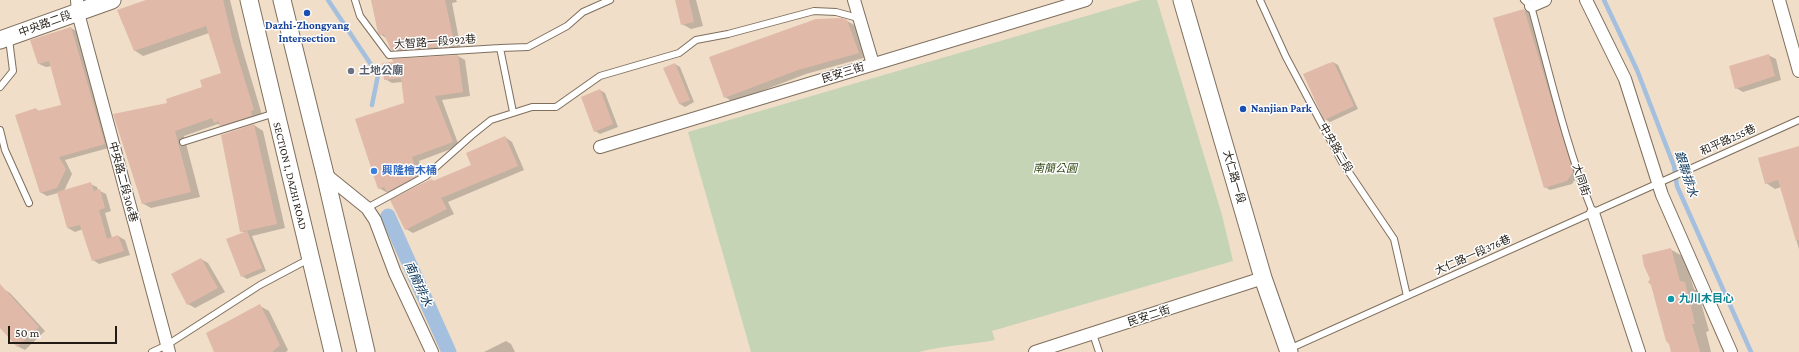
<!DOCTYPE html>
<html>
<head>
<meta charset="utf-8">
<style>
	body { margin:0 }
	#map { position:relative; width:1799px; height:352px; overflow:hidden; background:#f0dec9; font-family:"Crimson Pro",serif }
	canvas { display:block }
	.scale { position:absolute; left:8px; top:326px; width:109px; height:18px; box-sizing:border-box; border:2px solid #211b13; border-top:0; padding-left:5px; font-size:12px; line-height:14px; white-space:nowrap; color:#211b13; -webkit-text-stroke:3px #fff; paint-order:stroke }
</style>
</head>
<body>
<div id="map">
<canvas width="1799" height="352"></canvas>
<div class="scale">50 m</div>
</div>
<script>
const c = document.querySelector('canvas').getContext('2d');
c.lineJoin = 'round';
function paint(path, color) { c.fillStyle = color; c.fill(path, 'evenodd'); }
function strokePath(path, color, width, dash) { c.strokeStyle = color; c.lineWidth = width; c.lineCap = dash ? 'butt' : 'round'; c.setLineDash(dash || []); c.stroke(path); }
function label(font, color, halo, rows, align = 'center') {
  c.font = font + ' "Crimson Pro","Noto Sans TC",serif'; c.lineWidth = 3; c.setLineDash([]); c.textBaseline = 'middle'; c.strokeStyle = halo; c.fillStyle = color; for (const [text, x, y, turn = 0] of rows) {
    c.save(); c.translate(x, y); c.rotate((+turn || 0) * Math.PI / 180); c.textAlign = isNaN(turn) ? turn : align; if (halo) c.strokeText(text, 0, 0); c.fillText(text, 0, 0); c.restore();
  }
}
paint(new Path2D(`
	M1141,0H1157L1222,215L1233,261L992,331L995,340C970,345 944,345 919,352H751L688,132Z`), '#c6d4b6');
paint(new Path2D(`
	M149,0H230L242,48L262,115L229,130L218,124L184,136L200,197L151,208L142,203L114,115L168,104L203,87L222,74L209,33L143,56L134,50Z
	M372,0H456L457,2L452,3L461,50L399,54L392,50L386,38L380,34Z
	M676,0H696L703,26L691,29L682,24Z
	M1524,10L1529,12L1578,175L1572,184L1550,190L1545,187Z
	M847,21L856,26L867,57L806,74L733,102L725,97Z
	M71,28L78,32L112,147L65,160L72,174L64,191L90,184L97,187L98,190L106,194L111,211L105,213L112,238L118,236L125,240L130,255L99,264L93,260L83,229L75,232L68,228L58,193L47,196L40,192L36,109L40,112L63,105L52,66L46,67L39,64Z
	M1768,55L1776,59L1781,80L1743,92L1736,88Z
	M458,56L465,60L470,96L442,100L459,146L419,161L425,179L395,196L386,192L379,188L405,103L402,82L392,83L385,79Z
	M1333,62L1338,65L1358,109L1330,122L1325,119L1305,75Z
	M675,64L680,67L694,102L685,107L680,104L665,69Z
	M600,90L605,93L618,127L600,134L595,131Z
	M254,125L263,131L285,228L252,236L266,271L247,279L242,276L245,233L241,231Z
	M505,137L512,142L524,170L448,202L454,214L413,233L406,229L432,180L434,181L472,166Z
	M1799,147V249L1781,187L1775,189L1766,183Z
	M1670,249L1684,257L1694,289L1698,292L1709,331L1706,332L1711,352H1672Z
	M201,259L208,263L225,292L195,308L188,304Z
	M3,289L10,293L45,331L25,350L17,346L0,327V291Z
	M260,306L269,311L288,350L286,352H215Z
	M506,341L511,344L515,352H484Z`), '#0003');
strokePath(new Path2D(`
	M328,0L378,75L372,105
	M1604,0L1637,70L1674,166L1677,186L1751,352`), '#a5c0de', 4.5);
strokePath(new Path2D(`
	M388,216L449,352`), '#a5c0de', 15);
paint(new Path2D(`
	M146,0H223L233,42L254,110L251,111L252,116L219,126V121L214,123L212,118L175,131L191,192L142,204L113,114L167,103L166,99L202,87L200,80L221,73L206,26L134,51L117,10Z
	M371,0H445L455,46L391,50L384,34L380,35L378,33Z
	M675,0H689L694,22L681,25Z
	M1524,9L1573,172L1567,181L1544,188L1493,18Z
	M842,18L847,20L859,53L798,70L724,98L709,57L816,19Z
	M71,27L105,144L59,157L66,169L57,188L40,193L15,115L36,108L37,111L61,105L49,61L38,64L30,40Z
	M1769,54L1775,76L1735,89L1729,66Z
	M458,55L463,92L435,96L453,142L412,157L418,175L387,192L384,187L378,189L355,119L404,103L401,78L384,80L382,63L393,62L392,59Z
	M675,63L690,100L679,104L663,68Z
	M1329,63H1334L1354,106L1324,120L1303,74Z
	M600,89L613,124L594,132L581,97Z
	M254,124L277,224L240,232L221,135Z
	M505,136L518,166L441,198L447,209L405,230L390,200L421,184L432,179L433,181L471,165L466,153Z
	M1799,146V240L1796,241L1778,180L1765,184L1758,158Z
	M91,182L94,191L100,189L105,208L99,210L107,239L118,235L124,251L92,261L80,225L67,228L57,192Z
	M247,231L262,268L241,277L226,239Z
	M1671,248L1680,281L1685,282L1688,294L1695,324H1692L1700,352H1671L1669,344L1666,341L1651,285L1648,282L1650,279L1644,266L1642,255Z
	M201,258L218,288L187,305L171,274Z
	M0,284L39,327L17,347L0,328Z
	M260,304L280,345L272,352H214L206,333Z`), '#e1b9a9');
const lane = new Path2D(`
	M355,0L360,16L389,55L500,48
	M1260,0L1286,57L1342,162L1394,239L1407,296
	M1524,0L1531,6C1550,75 1566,146 1593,213
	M0,87L13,71L9,39
	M513,112L500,48L528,47L567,26L583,12L610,0
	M0,130L5,150L29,203
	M183,142L275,113
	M367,208L426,176L471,136L491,120L532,107H556L600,76L679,53L696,40L728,34L814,11L836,12L858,18
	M1093,334L1099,352
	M1289,349L1799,120
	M152,352L167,345L260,285L309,259`);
const street = new Path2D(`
	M77,0L78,13L169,352
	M854,0L873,64
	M1586,0L1625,79L1662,195L1731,352
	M1779,0L1799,71
	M1531,6L1545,0
	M600,147L1086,0
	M325,174L367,208L375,220L395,273L432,352
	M1593,213L1639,352
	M1035,352L1263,278`);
const secondary = new Path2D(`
	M249,0L333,352
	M282,0L325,174L366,352
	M1182,0L1263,278L1289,352
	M0,40L112,0`);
strokePath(lane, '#7f6f5d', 8);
strokePath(street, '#7f6f5d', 14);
strokePath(secondary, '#7f6f5d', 19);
strokePath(lane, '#fff', 6);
strokePath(street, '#fff', 12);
strokePath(secondary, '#fff', 17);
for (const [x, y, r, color] of [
	[307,13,4,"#1a4fb4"],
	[351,71,4,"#6b7280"],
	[1243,109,4,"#1a4fb4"],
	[374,171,4,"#3f7fe0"],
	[1671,299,4,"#0f9aa8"]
]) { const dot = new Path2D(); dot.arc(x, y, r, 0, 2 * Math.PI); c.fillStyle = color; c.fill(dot); strokePath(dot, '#fff', 1.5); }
label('11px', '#211b13', '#fff', [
	["中央路二段",45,24,-20],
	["大智路一段992巷",435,42,-4],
	["民安三街",843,73,-17],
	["和平路255巷",1728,140,-24],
	["中央路二段",1336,148,60],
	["SECTION 1, DAZHI ROAD",290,176,76],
	["大仁路一段",1234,177,74],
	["大同街",1581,180,72],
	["中央路二段306巷",123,182,75],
	["大仁路一段376巷",1473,255,-24],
	["民安二街",1149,316,-18]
]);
label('bold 11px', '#164399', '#fff', [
	["Dazhi-Zhongyang",307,26],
	["Intersection",307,39],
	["Nanjian Park",1251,109,"left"]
]);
label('bold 11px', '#5b616d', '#fff', [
	["土地公廟",359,71]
], 'left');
label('italic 11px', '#344a15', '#fff', [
	["南簡公園",1055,169]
]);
label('bold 11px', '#366cbe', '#fff', [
	["興隆檜木桶",382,171]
], 'left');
label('bold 11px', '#0d838f', '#fff', [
	["九川木目心",1679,299]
], 'left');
label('italic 12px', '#053056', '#fff', [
	["銀聯排水",1686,174,72],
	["南簡排水",418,284,65]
]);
</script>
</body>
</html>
